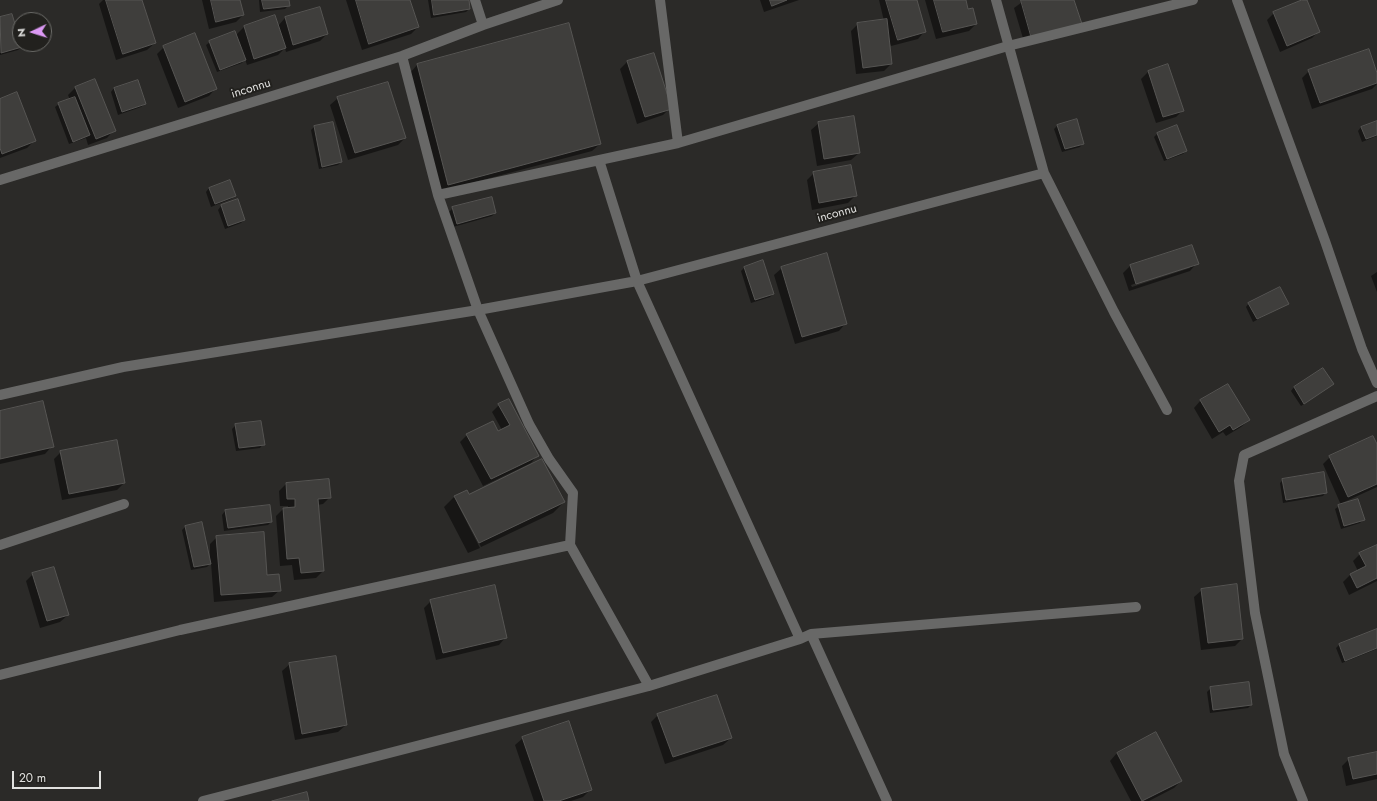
<!DOCTYPE html>
<html>
<head>
<meta charset="utf-8">
<style>
	body { margin:0 }
	#map { position:relative; width:1377px; height:801px; overflow:hidden; background:#2b2a28; font-family:Jost,sans-serif }
	canvas { display:block }
	.north { position:absolute; left:12px; top:12px; width:40px; height:40px; box-sizing:border-box; background:#22211e; border:1px solid #6e6e6b; border-radius:50%; rotate:266deg; font-size:11px; font-weight:700; line-height:16px; text-align:center; color:#e1e1df }
	.north::after { content:''; display:block; margin:auto; width:14px; height:18px; background:#dc99f4; clip-path:polygon(50% 0,100% 100%,50% 72%,0 100%) }
	.scale { position:absolute; left:12px; top:771px; width:89px; height:18px; box-sizing:border-box; border:2px solid #e1e1df; border-top:0; padding-left:5px; font-size:12px; line-height:14px; white-space:nowrap; color:#e1e1df; -webkit-text-stroke:3px #22211e; paint-order:stroke }
</style>
</head>
<body>
<div id="map">
<canvas width="1377" height="801"></canvas>
<div class="north">N</div>
<div class="scale">20 m</div>
</div>
<script>
const c = document.querySelector('canvas').getContext('2d');
c.lineJoin = 'round';
function paint(path, color) { c.fillStyle = color; c.fill(path, 'evenodd'); }
function strokePath(path, color, width, dash) { c.strokeStyle = color; c.lineWidth = width; c.lineCap = dash ? 'butt' : 'round'; c.setLineDash(dash || []); c.stroke(path); }
function label(font, color, halo, rows, align = 'center') {
  c.font = font + ' Jost,sans-serif'; c.lineWidth = 4; c.setLineDash([]); c.textBaseline = 'middle'; c.strokeStyle = halo; c.fillStyle = color; for (const [text, x, y, turn = 0] of rows) {
    c.save(); c.translate(x, y); c.rotate((+turn || 0) * Math.PI / 180); c.textAlign = isNaN(turn) ? turn : align; if (halo) c.strokeText(text, 0, 0); c.fillText(text, 0, 0); c.restore();
  }
}
paint(new Path2D(`
	M103,0H141L155,43L147,50L116,60L99,4Z
	M202,0H239L243,15L236,22L209,29Z
	M259,0H288L289,5L285,9L260,12Z
	M346,0H409L418,27L411,34L362,50Z
	M428,0H468L469,9L466,12L431,18Z
	M760,0H799L764,12Z
	M879,0H916L925,31L918,39L891,46L888,40L891,64L884,71L856,74L851,31L858,24L884,21Z
	M925,0H965L967,10L976,24L969,31L936,39Z
	M1025,0H1073L1025,45L1014,8Z
	M1306,0L1319,31L1312,38L1280,52L1267,20L1274,13Z
	M11,15L21,47L18,50L0,55V18Z
	M275,16L278,26L285,18L327,34L320,41L286,52L285,48L278,55L247,65L245,59L242,63L217,72L206,45L210,42L236,35L244,27Z
	M568,25L600,144L592,151L441,191L410,73L417,65Z
	M164,47L216,88L209,96L178,108L157,54Z
	M627,62L670,108L663,115L637,124L620,69Z
	M1168,65L1183,110L1176,117L1156,123L1141,79L1148,72Z
	M1309,71L1377,76V84L1372,89L1312,109L1302,78Z
	M94,80L114,130L107,138L88,145L86,138L69,144L55,107L59,104L70,100L68,95L75,88Z
	M137,81L145,104L141,107L118,115L111,92L114,88Z
	M338,98L405,138L398,145L348,160L330,105Z
	M0,100L34,141L27,148L0,158Z
	M1377,122V136L1362,142L1358,131L1361,127Z
	M333,123L341,162L338,165L319,169L311,130L314,127Z
	M819,123L859,153L851,160L817,166L811,130Z
	M1057,126L1083,143L1080,147L1062,152L1054,129Z
	M1157,134L1186,151L1183,154L1164,161L1154,137Z
	M814,173L856,195L848,203L812,210L807,180Z
	M209,188L235,196L231,199L211,207L206,192Z
	M237,200L244,220L241,223L225,229L218,210L221,206Z
	M453,208L495,213L492,216L453,227L449,212Z
	M1191,246L1197,263L1190,271L1129,291L1123,273L1130,266ZM1190,265V268L1132,287L1131,285Z
	M745,267L773,294L770,297L751,303L741,271Z
	M782,268L846,323L839,331L795,344L774,275Z
	M1377,272V292L1371,276Z
	M1249,303H1288L1253,322L1246,307Z
	M1333,384L1301,406L1291,391L1294,387Z
	M1201,400L1249,420L1241,427L1226,436L1223,432L1212,439L1194,408Z
	M499,405L538,455L531,463L483,486L460,442L467,435L502,430L492,412Z
	M0,412L52,446L45,454L0,464Z
	M236,425L263,444L260,448L236,451L232,429Z
	M1377,446V487L1342,503L1364,519L1360,523L1341,529L1335,509L1341,505L1323,464L1330,457Z
	M61,452L124,483L117,490L62,500L54,459Z
	M1283,480L1326,492L1323,496L1283,503L1280,483Z
	M286,484L330,497L323,504L317,505L323,571L316,578L294,580L292,565L280,566L276,516L283,509L288,508V506H280L279,491Z
	M468,495L564,502L553,513L481,547L459,503H457L480,548L468,553L444,507L455,496Z
	M225,511L271,522L268,525L224,531L222,515Z
	M201,523L210,560V544L217,537L266,576L280,590L272,597L214,602L211,563L207,567L191,570L182,530L185,527Z
	M1377,546V581L1349,595L1343,582L1350,575L1358,571L1353,561L1360,554Z
	M33,574L68,615L60,622L40,628L26,581Z
	M1202,590L1242,639L1235,646L1201,650L1194,597Z
	M431,601L506,637L499,645L436,660L424,608Z
	M1377,630V649L1342,663L1336,648L1339,645Z
	M290,664L346,725L338,732L295,740L282,671Z
	M1211,688L1251,705L1248,708L1210,713L1207,692Z
	M658,715L731,738L723,745L665,764L651,722Z
	M1156,733L1181,781L1174,788L1149,801H1131L1110,761L1117,753Z
	M523,738L591,789L583,797L571,801H534L515,745Z
	M1377,753V779L1346,786L1342,766L1349,759Z`), '#0007');
const building = new Path2D(`
	M106,0H142L156,43L123,54Z
	M211,0H240L244,15L216,22Z
	M262,0H289L290,6L264,9Z
	M356,0H410L419,27L369,44Z
	M432,0H469L470,9L434,15Z
	M770,0H787L772,6Z
	M886,0H917L926,32L898,40Z
	M934,0H966L968,9L973,8L977,24L943,32Z
	M1021,0H1074L1083,27L1032,39Z
	M1302,0H1307L1320,32L1287,46L1273,12Z
	M320,7L328,34L293,45L285,17Z
	M12,14L22,47L1,53L0,17Z
	M275,15L286,48L254,59L244,26Z
	M887,19L892,64L863,68L857,23Z
	M569,23L601,144L448,185L417,64Z
	M235,31L246,60L220,70L209,41Z
	M195,33L217,89L185,102L163,46Z
	M1369,49L1377,73V83L1320,103L1308,70Z
	M654,53L672,109L645,117L627,61Z
	M1168,64L1184,111L1163,117L1148,71Z
	M95,79L116,131L96,139L75,87Z
	M138,80L146,104L122,112L114,88Z
	M388,82L406,138L355,153L337,97Z
	M17,92L36,141L2,154L0,148V99Z
	M75,97L90,135L73,142L58,103Z
	M854,116L860,153L824,159L818,122Z
	M1077,119L1084,144L1065,149L1057,125Z
	M1377,121V135L1366,139L1361,127Z
	M333,122L342,162L322,167L314,126Z
	M1177,125L1187,151L1167,159L1157,133Z
	M851,165L857,196L819,203L813,172Z
	M230,180L236,196L215,204L209,188Z
	M492,197L496,213L457,224L452,207Z
	M238,199L245,220L228,226L221,205Z
	M1192,245L1199,264L1136,284L1130,265Z
	M827,253L847,324L802,337L781,267Z
	M763,260L774,294L755,300L744,267Z
	M1280,287L1289,304L1257,319L1248,303Z
	M1323,368L1334,384L1304,404L1294,387Z
	M1228,384L1250,420L1233,430L1230,425L1219,432L1200,400Z
	M509,399L539,456L491,479L466,434L493,421L498,431L510,425L498,404Z
	M43,401L54,447L0,459V411Z
	M261,421L265,445L239,448L235,424Z
	M1373,436L1377,444V484L1348,497L1329,456Z
	M117,440L125,483L69,494L60,451Z
	M542,459L565,502L479,543L454,496L467,490L469,494Z
	M1324,472L1327,493L1286,500L1282,479Z
	M329,479L331,498L318,499L324,571L301,573L299,558L287,559L283,508L295,507V499H287L286,483Z
	M1358,499L1365,520L1344,526L1338,505Z
	M270,505L272,522L228,528L225,510Z
	M202,522L211,564L194,567L185,526Z
	M264,532L267,575L279,574L281,591L221,595L216,536Z
	M1377,545V578L1357,588L1350,574L1366,566L1359,553Z
	M54,567L69,615L47,621L32,573Z
	M1237,584L1243,639L1208,643L1201,589Z
	M495,585L507,638L443,653L430,600Z
	M1377,629V648L1345,661L1339,644Z
	M336,656L347,725L302,734L289,663Z
	M1249,682L1252,705L1213,710L1210,687Z
	M717,695L732,738L673,757L657,714Z
	M569,721L592,790L559,801H544L522,737Z
	M1156,732L1182,781L1142,801L1117,753Z
	M1377,752V774L1353,779L1348,758Z
	M307,792L309,801H272Z`);
paint(building, '#3f3e3c');
strokePath(building, '#565553', 1);
strokePath(new Path2D(`
	M660,0L678,143
	M996,0L1044,173L1114,312L1167,410
	M1237,0L1325,241L1362,349L1377,383
	M483,25L558,0
	M599,160L637,281L800,639L811,634L1136,607
	M0,180L402,56L483,25L475,0
	M438,195L678,143L1008,46L1193,0
	M0,395L123,367L478,310L438,195L402,56
	M0,545L124,504
	M811,634L887,801
	M0,675L180,630L570,545L573,493L549,459L529,424L478,310L637,281L1044,173
	M649,686L800,639
	M203,801L649,686L570,545
	M1303,801L1284,754L1255,613L1239,481L1244,455L1377,396`), '#686867', 10);
label('12px', '#e1e1df', '#22211e', [
	["inconnu",251,89,-17],
	["inconnu",837,214,-15]
]);
</script>
</body>
</html>
